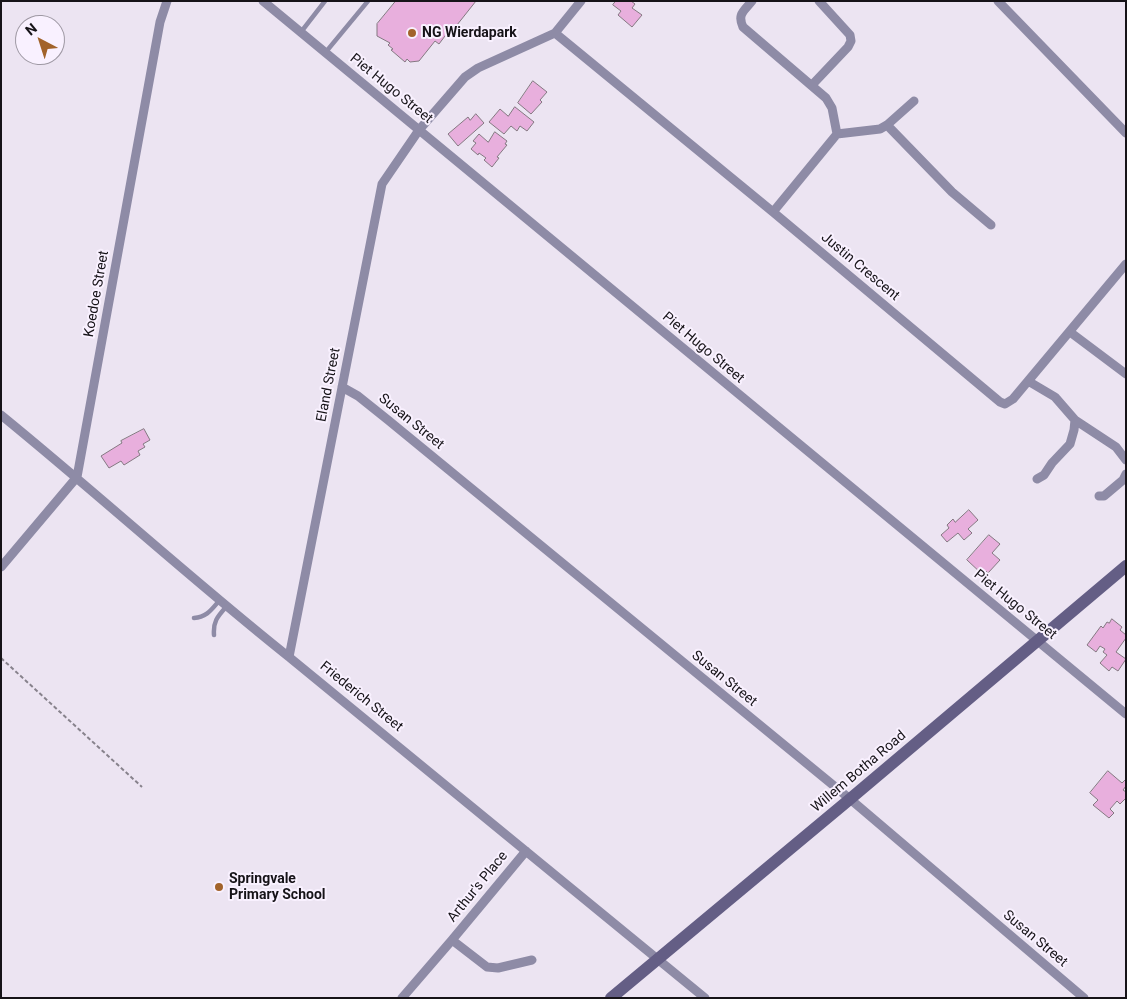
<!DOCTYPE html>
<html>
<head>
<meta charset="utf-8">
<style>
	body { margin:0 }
	#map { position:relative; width:1127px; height:999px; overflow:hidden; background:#ece4f2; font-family:Roboto,sans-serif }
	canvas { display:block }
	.frame { position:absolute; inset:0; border:2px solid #161318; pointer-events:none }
	.north { position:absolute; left:15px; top:15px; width:50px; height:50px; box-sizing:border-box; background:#f9f1ff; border:1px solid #9e98a3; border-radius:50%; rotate:320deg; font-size:14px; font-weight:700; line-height:20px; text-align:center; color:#161318 }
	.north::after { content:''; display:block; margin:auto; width:18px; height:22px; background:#a2632b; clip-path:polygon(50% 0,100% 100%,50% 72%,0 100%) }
</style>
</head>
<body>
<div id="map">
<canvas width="1127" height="999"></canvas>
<div class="frame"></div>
<div class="north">N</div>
</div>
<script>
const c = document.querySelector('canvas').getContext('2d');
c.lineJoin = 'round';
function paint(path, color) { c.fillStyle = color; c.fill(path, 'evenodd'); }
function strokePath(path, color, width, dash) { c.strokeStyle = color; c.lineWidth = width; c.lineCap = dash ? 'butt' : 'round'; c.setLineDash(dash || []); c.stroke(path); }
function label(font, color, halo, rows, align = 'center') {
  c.font = font + ' Roboto,sans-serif'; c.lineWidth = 4; c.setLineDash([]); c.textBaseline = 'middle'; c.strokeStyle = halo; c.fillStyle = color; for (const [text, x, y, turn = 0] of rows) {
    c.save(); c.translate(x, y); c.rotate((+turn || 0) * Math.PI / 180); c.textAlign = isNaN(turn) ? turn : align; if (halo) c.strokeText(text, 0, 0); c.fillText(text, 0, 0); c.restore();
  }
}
const building = new Path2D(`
	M396,1H476L453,30L451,28L439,44L435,41L419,61L410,62L407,59L405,62L391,50L393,49L388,45L390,43L377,36V24Z
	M616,1H631L635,4L632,8L642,15L632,27L618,15L621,11L613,5Z
	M533,81L547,92L540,100L542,102L531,114L518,103Z
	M515,107L534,122L527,131L520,126L517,131L511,126L504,134L489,122L500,109L508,116Z
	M476,114L484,123L458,146L448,134L468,117L470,120Z
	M495,132L507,141L505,144L507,145L497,157L499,158L492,167L484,160L486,158L479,153L478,155L471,149L476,143L473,141L479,134L488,142Z
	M144,429L150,440L143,444L145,447L138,451L140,455L124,465L121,461L109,468L101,456L122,443L121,441Z
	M969,510L978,520L968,529L972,533L964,540L958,533L947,542L941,535L949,528L947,525L953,519L955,522Z
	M989,535L1000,544L992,553L1000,560L988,573L986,571L983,575L967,560Z
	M1112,619L1122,627L1120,630L1126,635V638L1116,652L1126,659L1118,671L1112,667L1109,671L1100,663L1107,655L1103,652L1105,649L1100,646L1096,652L1087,645L1101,626L1103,628L1107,622L1109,623Z
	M1108,771L1122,783L1126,779V786L1123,790L1126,792V798L1120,804L1117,801L1110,809L1114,813L1109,818L1093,805L1098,800L1090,793Z`);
paint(building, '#e8afdd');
strokePath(building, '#847881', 1);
strokePath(new Path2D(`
	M1,658L142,787`), '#87828c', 2, [4, 2.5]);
strokePath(new Path2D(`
	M301,32L325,1
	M325,53L368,1
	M194,618C207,617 211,610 219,601
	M214,635C213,622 217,617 226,607`), '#8e8ba6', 4.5);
strokePath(new Path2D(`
	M263,1L1126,714
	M752,1C744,11 737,14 743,27L826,98L832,108L837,134
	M998,1L1126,133
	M555,33L773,212L1000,402L1005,404L1013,399L1126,264
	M812,85L848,47L851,41L850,35L819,1
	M887,125L952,192L991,225
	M837,134L880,129L887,125L914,101
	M773,212L837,134
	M1070,332L1126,374
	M1028,381L1055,397L1075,420L1074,430L1070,444L1052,463L1044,475L1037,479
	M342,387L358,396L388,420L850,799L1084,998
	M1,415C98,494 191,579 289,657L705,998
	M1075,420L1116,447L1126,460
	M1099,496H1104L1123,480L1126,474
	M1,567L77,477L160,22L167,1
	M289,657L382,184L419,130L465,77L478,68L555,33L581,1
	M452,940L487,967L498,968L532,960
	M402,998L452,940L526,851`), '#8e8ba6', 9);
strokePath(new Path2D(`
	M611,998L850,799L1126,566`), '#645e85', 12);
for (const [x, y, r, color] of [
	[412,33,5,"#a2632b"],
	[219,887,5,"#a2632b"]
]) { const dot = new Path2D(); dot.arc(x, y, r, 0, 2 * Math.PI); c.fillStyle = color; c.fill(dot); strokePath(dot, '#f9f1ff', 2); }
label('bold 14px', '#161318', '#f9f1ff', [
	["NG Wierdapark",422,33],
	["Springvale",229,879],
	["Primary School",229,895]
], 'left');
label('14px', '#161318', '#f9f1ff', [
	["Piet Hugo Street",391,89,39],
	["Justin Crescent",860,267,40],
	["Koedoe Street",97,294,-80],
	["Piet Hugo Street",703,348,40],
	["Eland Street",329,385,-79],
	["Susan Street",411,422,39],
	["Piet Hugo Street",1015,605,39],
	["Susan Street",724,679,39],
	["Friederich Street",361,697,39],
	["Willem Botha Road",859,772,-40],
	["Arthur's Place",478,887,-51],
	["Susan Street",1035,939,40]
]);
</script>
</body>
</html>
